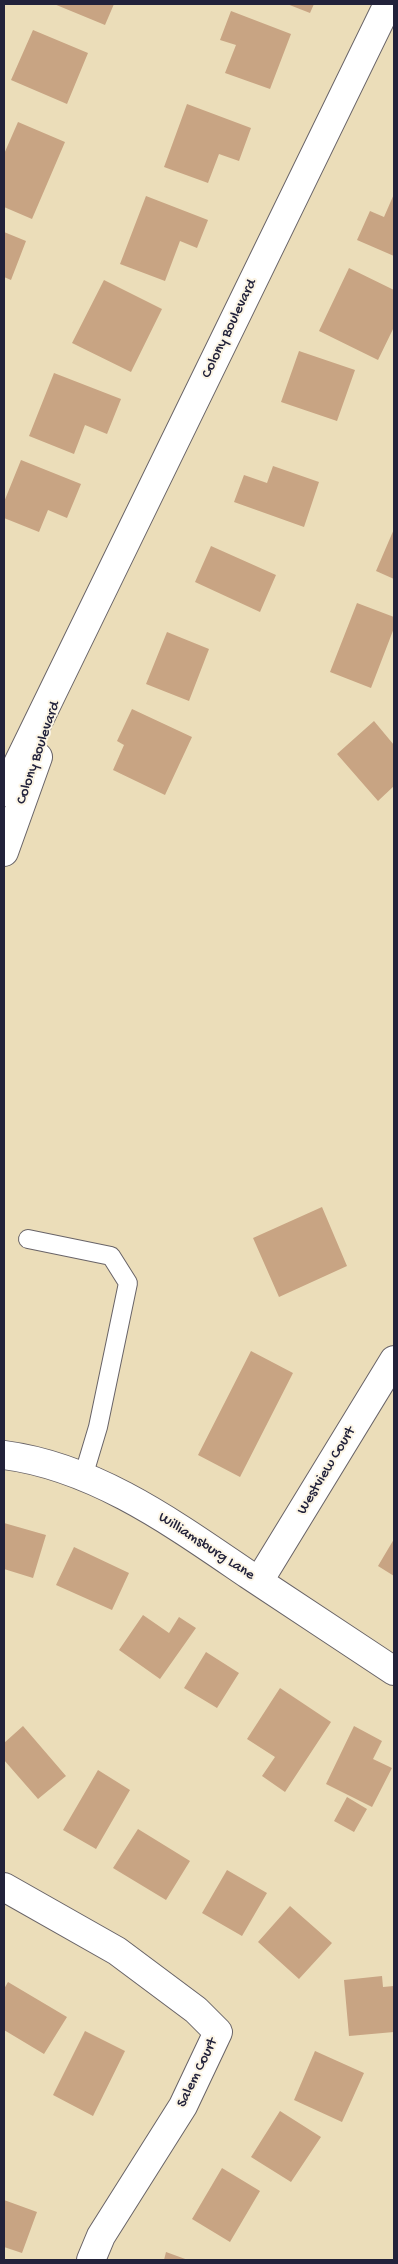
<!DOCTYPE html>
<html>
<head>
<meta charset="utf-8">
<style>
	body { margin:0 }
	#map { position:relative; width:398px; height:2264px; overflow:hidden; background:#ebddb9; font-family:"Gochi Hand",sans-serif }
	canvas { display:block }
	.frame { position:absolute; inset:0; border:5px solid #22223b; pointer-events:none }
</style>
</head>
<body>
<div id="map">
<canvas width="398" height="2264"></canvas>
<div class="frame"></div>
</div>
<script>
const c = document.querySelector('canvas').getContext('2d');
c.lineJoin = 'round';
function paint(path, color) { c.fillStyle = color; c.fill(path, 'evenodd'); }
function strokePath(path, color, width, dash) { c.strokeStyle = color; c.lineWidth = width; c.lineCap = dash ? 'butt' : 'round'; c.setLineDash(dash || []); c.stroke(path); }
function label(font, color, halo, rows, align = 'center') {
  c.font = font + ' "Gochi Hand",sans-serif'; c.lineWidth = 4; c.setLineDash([]); c.textBaseline = 'middle'; c.strokeStyle = halo; c.fillStyle = color; for (const [text, x, y, turn = 0] of rows) {
    c.save(); c.translate(x, y); c.rotate((+turn || 0) * Math.PI / 180); c.textAlign = isNaN(turn) ? turn : align; if (halo) c.strokeText(text, 0, 0); c.fillText(text, 0, 0); c.restore();
  }
}
paint(new Path2D(`
	M54,4H114L105,25Z
	M287,4H314L310,13Z
	M231,11L291,34L270,89L225,73L236,45L220,40Z
	M33,30L88,53L67,104L11,80Z
	M187,104L251,128L239,161L219,154L208,183L164,167Z
	M18,122L65,142L32,219L4,207V154Z
	M394,194V256L357,240L370,211L384,217Z
	M146,196L208,220L197,248L180,241L165,281L120,264Z
	M4,232L26,241L11,280L4,277Z
	M349,268L394,290V327L378,360L319,331Z
	M104,280L162,309L131,372L72,343Z
	M299,351L355,370L337,421L281,402Z
	M54,373L121,399L107,434L85,425L74,454L29,436Z
	M21,460L81,484L67,518L48,510L39,532L4,518V502Z
	M273,466L319,482L304,527L234,502L244,475L267,483Z
	M394,529V579L376,571Z
	M211,546L276,575L260,612L195,582Z
	M357,603L394,617V628L371,688L330,672Z
	M167,632L209,649L189,701L146,684Z
	M132,709L192,737L165,795L113,770L124,745L117,741Z
	M374,721L394,745V786L378,801L337,754Z
	M322,1207L347,1266L279,1297L253,1238Z
	M251,1351L293,1373L240,1477L198,1455Z
	M4,1523L46,1535L33,1578L4,1569Z
	M394,1539V1576L378,1566Z
	M74,1547L129,1573L112,1610L56,1585Z
	M143,1615L169,1633L179,1617L196,1628L160,1679L119,1650Z
	M206,1652L239,1673L217,1708L184,1688Z
	M280,1688L331,1722L285,1792L262,1776L275,1757L247,1739Z
	M23,1726L66,1776L38,1799L4,1760V1743Z
	M354,1726L382,1741L373,1759L392,1768L372,1807L326,1784Z
	M98,1770L130,1790L96,1849L63,1830Z
	M347,1797L367,1809L354,1832L334,1821Z
	M138,1829L190,1861L166,1900L113,1868Z
	M227,1870L267,1893L242,1936L202,1913Z
	M290,1906L332,1943L299,1979L258,1942Z
	M382,1976L383,1987L394,1986V2032L349,2036L344,1980Z
	M8,1982L67,2017L44,2054L4,2030V1989Z
	M85,2031L125,2051L93,2116L53,2095Z
	M315,2051L364,2073L342,2122L294,2100Z
	M280,2111L321,2137L291,2182L251,2157Z
	M222,2168L260,2191L230,2242L192,2219Z
	M4,2200L37,2212L22,2253L4,2247Z
	M166,2252L188,2260H164Z`), '#c8a483');
const service = new Path2D(`
	M28,1239L111,1256L128,1283L98,1427L83,1477`);
const minor = new Path2D(`
	M4,792L388,4
	M4,852L38,757
	M4,1455C96,1467 174,1524 249,1575C297,1607 346,1639 394,1671
	M259,1581L394,1360
	M4,1887L117,1951L196,2010L218,2032L183,2106L101,2236L91,2260`);
strokePath(service, '#686367', 20);
strokePath(minor, '#686367', 30);
strokePath(service, '#fff', 18);
strokePath(minor, '#fff', 28);
label('15px', '#22223b', '#fcf5e5', [
	["Colony Boulevard",230,329,-64],
	["Colony Boulevard",39,753,-71],
	["Westview Court",327,1471,-59],
	["Williamsburg Lane",206,1547,33],
	["Salem Court",198,2073,-64]
]);
</script>
</body>
</html>
